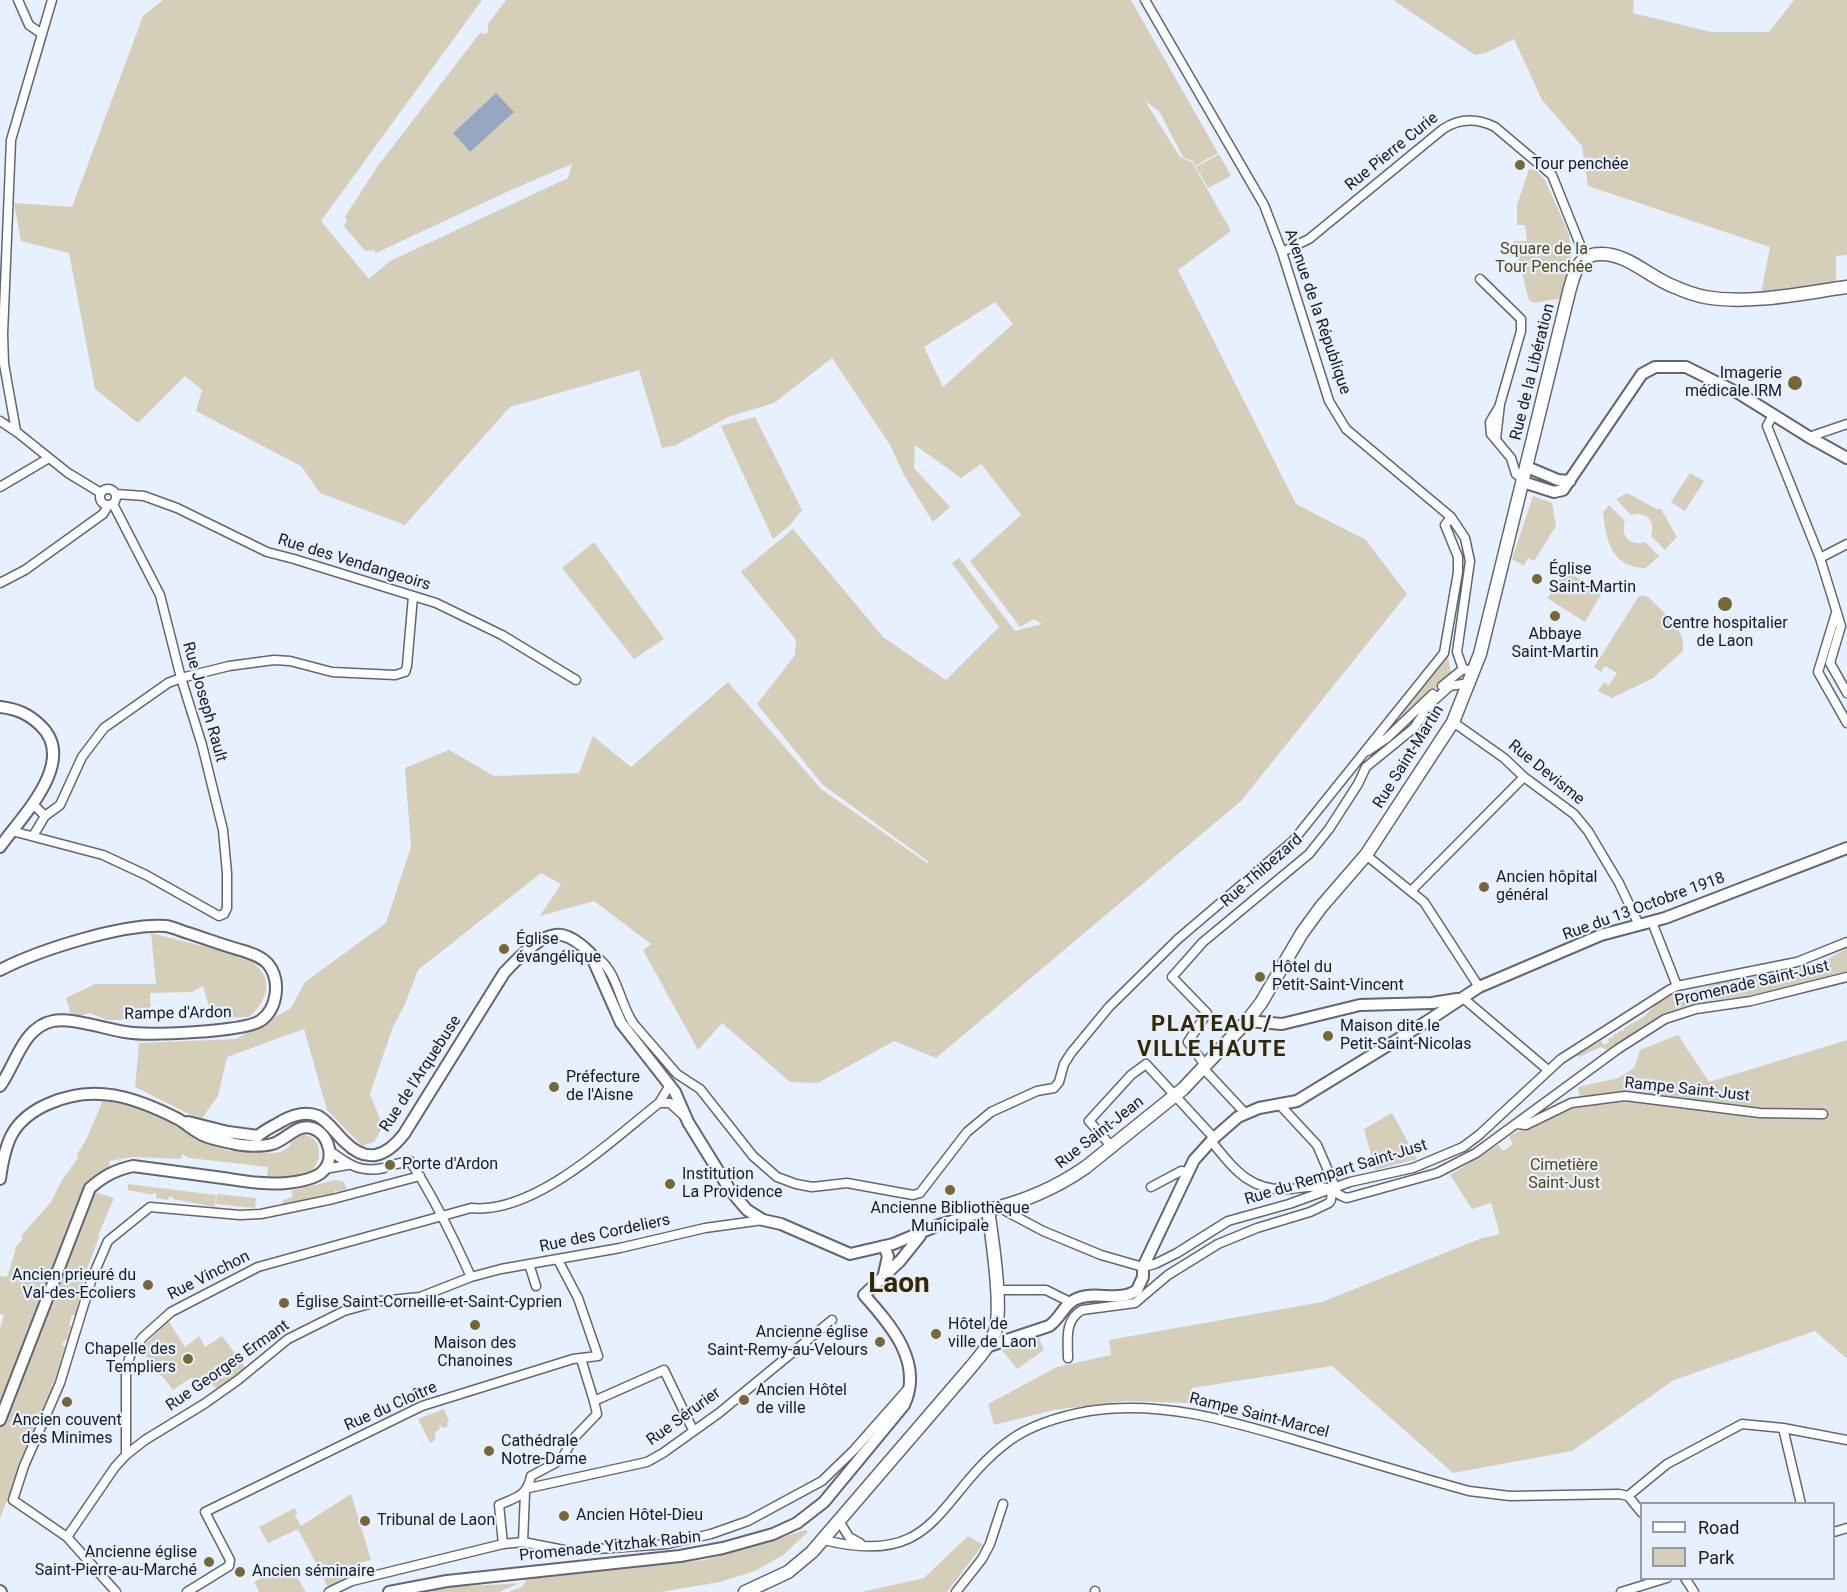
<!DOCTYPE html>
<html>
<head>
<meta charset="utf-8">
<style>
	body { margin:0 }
	#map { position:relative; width:1847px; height:1592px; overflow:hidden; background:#e7f0fe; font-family:Roboto,sans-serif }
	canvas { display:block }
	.legend { position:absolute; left:1640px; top:1502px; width:195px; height:78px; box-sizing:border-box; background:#e7f0fe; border:2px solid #959ba5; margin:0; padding:8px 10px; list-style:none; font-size:18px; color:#191b20 }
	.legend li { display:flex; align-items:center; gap:12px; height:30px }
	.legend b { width:30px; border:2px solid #959ba5 }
</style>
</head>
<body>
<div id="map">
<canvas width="1847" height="1592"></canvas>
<ul class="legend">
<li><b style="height:8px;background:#fff"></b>Road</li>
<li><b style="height:16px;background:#d5cfba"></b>Park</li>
</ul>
</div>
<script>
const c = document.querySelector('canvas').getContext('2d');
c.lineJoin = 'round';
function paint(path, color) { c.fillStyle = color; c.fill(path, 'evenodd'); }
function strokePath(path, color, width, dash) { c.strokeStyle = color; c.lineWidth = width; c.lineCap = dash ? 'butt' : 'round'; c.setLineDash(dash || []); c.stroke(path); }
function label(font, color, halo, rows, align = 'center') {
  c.font = font + ' Roboto,sans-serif'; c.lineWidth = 4.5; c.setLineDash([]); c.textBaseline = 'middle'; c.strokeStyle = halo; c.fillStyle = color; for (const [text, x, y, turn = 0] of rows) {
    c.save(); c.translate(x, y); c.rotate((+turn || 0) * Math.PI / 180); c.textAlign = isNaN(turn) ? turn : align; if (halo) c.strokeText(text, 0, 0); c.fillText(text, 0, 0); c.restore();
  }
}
paint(new Path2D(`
	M163,0H482L321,221L369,279L390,261L568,178L572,164L511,190L376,253L374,250L365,251L344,226L347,221L345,217L377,167L480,33L485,34L488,32V24L506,0H1131L1218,153L1195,166L1193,161L1183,157L1159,111L1145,101L1180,157L1192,162L1231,231L1178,270L1296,504L1366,540L1407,594L1241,801L936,1058L894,1041L818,1083L790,1082L722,1023L698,1050L643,950L651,944L594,901L540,916L561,884L541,873L418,970L405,1004L393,1027L370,1094L383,1126L374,1142L362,1146L327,1110L304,1029L227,1057L218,1096L201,1120L135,1087L139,1043L236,1039L291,1008L305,982L386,923L411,847L405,768L449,750L494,776L579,773L593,736L631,767L728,682L821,789L927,863L929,862L823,785L757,704L795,655L796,640L741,572L793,529L883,637L946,680L999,627L952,563L959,558L1015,631L1042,624L1034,619L1020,627L970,561L1021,515L981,464L961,478L915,445L914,468L950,507L933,522L904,475L890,445L832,358L774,403L728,417L676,445L662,448L639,370L510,407L405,525L320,493L301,466L196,411L202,390L185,376L138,423L95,389L69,253L21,241L14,203L72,207L143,16ZM496,93L470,152L453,133ZM995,302L1013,324L943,387L924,347Z
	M1393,0H1634L1633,13L1711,32H1769L1794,0H1847V255L1836,256V282L1761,293L1770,247L1588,186L1582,146L1542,100L1514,39L1486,53L1475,55Z
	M1219,154L1231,176L1208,188L1196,167Z
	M1529,169L1537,171L1545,180L1569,234L1571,258L1562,298L1534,303L1529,300L1514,244V241H1527L1525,225H1517V205Z
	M755,417L802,510L790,525L773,539L721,426Z
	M1690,473L1704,481L1685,511L1671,502Z
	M1627,493L1657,509H1661L1677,537L1665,550L1651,536C1656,521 1646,511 1631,515L1616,499Z
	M1533,496L1552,503L1556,526L1534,561L1528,558L1524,566L1512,559Z
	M1609,505L1625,521C1620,536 1630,547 1645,542L1659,556L1646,568C1612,568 1606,541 1603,512Z
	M594,542L664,639L634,659L562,568Z
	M1565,570L1602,593L1585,622L1547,598L1551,593L1554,594L1552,592L1555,586L1558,587L1557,584L1559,579L1563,580L1561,577Z
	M1643,595L1648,597C1661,610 1687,630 1683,651L1653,678L1612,698L1598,691L1604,682L1609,685L1617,673L1605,666L1601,672L1594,667L1639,596Z
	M1445,657H1448L1451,673L1383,739L1381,736L1436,671Z
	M151,933L242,956C272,970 274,995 249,1017L217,1018L208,1004L203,986L192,992L150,993L151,1020H107L90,1013L72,1018L66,998L95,984H156Z
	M1847,948V972L1772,992L1694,1003L1671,1011L1650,1022L1609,1051L1601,1047L1579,1057L1576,1055L1601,1041L1604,1045L1609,1042L1608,1039L1611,1037L1613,1039V1035L1616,1033L1618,1035V1032L1622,1030L1624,1031V1028L1645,1016L1655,1005L1672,995H1689L1697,989L1707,987L1726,980L1734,982L1762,975L1795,973L1803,965L1815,966Z
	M1678,1035L1709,1082L1847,1040V1359L1815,1331L1674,1380L1572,1451L1453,1473L1332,1366L1192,1388L1189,1403L1125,1401L1054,1410L994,1425L988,1404L1057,1367L1111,1355L1109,1340L1322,1302L1482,1238L1500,1234L1491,1203L1472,1209L1450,1175L1498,1145L1503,1151L1513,1144L1509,1137L1511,1135L1576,1104L1622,1099L1760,1109L1625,1092L1580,1097L1578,1087L1618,1078L1634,1068L1640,1050Z
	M103,1100L138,1107L228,1151L273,1153L281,1152L290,1146L291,1142C295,1139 300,1135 304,1135C324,1136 324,1168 305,1174C294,1179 279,1178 267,1179L268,1167L189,1158L182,1154L181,1159L133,1157L109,1161L110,1169L85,1189L114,1198L98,1236L99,1237L86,1272L76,1313L75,1316L72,1315L69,1325L72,1326L68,1333L71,1334L69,1341L65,1340L62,1344L67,1349L64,1359H60L62,1362L54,1383L51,1385L54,1387L51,1393L48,1394L51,1395L49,1401H46L48,1402L20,1461L16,1478L0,1518V1329L4,1315L0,1314V1276L7,1277L16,1249H14L23,1238L21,1236L51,1202L62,1180L78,1158L77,1155L87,1138Z
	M1392,1113L1417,1159L1375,1170L1364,1129Z
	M336,1180L344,1182L347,1189L337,1192L336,1190L334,1193L323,1196L322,1194L321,1197L310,1200L309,1197L308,1201L297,1203L296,1201L294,1203L283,1206V1200L293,1197L291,1191Z
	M128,1184L216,1195L215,1207L173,1199V1197H169L168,1200L156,1198V1193H153V1195L128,1190Z
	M217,1194L256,1198L255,1208L216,1204Z
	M168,1320L185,1347L199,1336L205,1347L222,1336L246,1368L217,1390L208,1378L197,1385L191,1378L173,1390L163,1377L144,1362L147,1357L140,1350Z
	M1039,1338L1044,1350L1017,1369L1002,1350Z
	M444,1409L449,1421L447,1422L448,1426L443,1428L439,1425L440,1429L435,1432L436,1434L434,1436L436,1439L430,1443L418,1419Z
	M351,1494L371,1560L356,1564V1572L328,1587L298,1529L268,1543L259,1527L295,1508L297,1513L295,1515L301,1526Z
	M806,1530L808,1532L783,1555L755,1571L720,1582L661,1592H509L523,1586L527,1578L705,1560Z
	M968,1536L983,1545L947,1592H861L924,1578Z
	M289,1564L306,1592H259L254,1582Z
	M520,1583L499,1592H411C447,1585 483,1586 520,1583Z`), '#d5cfba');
paint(new Path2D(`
	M496,93L514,112L470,152L453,133Z`), '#97a7c1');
const minor = new Path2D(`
	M18,0L29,25L42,34
	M1145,0L1264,205L1282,252L1329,401L1346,429L1451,517L1465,538L1470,561L1457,652L1463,669L1474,671
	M1282,252L1309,239L1443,129C1460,118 1477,118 1495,127L1552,175L1585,257
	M1480,279L1521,319V331L1500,404L1496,439
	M1499,407L1490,422L1491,434L1511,458L1516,474L1524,479
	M1773,415L1767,426L1820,558L1841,626L1830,663L1847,693
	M0,421L18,433L68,473L101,493
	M16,431L4,364L3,334L11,140L52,0
	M1809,437L1847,424
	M0,487L49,458
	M100 497a8 8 0 1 1 16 0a8 8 0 1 1-16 0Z
	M116,494L144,496L177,508L267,552L294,559L436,603L502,635L576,680
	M1820,558L1847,544
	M0,583L25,570L103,514L108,506
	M1836,613L1818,672L1847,723
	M1442,686L1463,669
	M1453,722L1504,758L1524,777L1574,814L1588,831L1619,883L1639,925
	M1368,751L1387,738L1433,694
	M33,804L45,816
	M12,831L103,855L146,875L219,916L224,914L227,908V873L223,830L202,745L181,678L160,595L113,504
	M33,836L45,816L60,805L82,757L104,728L168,683L181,678L229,666L274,660L290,661L332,672L395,675L405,672L407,666L413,596
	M1366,855L1424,902L1479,987
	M1411,891L1524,777
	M1652,922L1677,986
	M590,953C618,967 617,998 633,1023L677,1074L700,1089L753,1156L777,1177L796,1184L812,1187L847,1183L913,1195L920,1193L967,1132L991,1112L1037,1091L1054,1088L1059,1082L1064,1064L1071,1053L1109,1007L1178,939L1293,841L1444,653L1458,572V557L1445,525L1451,517
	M1463,998L1548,1070
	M1205,1065L1188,1042L1207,1013L1172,977L1203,942L1309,854L1329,829L1358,784L1366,767L1414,728L1430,704L1450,686L1469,683
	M1203,1068L1245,1113
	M659,1103H670L683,1115
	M1517,1124L1526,1125L1571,1103L1625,1096L1760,1113L1823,1114
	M1211,1141C1234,1169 1250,1192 1290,1189C1301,1188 1316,1185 1327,1188C1335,1190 1338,1196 1347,1198L1437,1173L1476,1153L1618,1049L1665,1019L1696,1009L1751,1001L1847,977
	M1112,1147L1089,1121L1131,1075L1146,1064L1214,1138
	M330,1151C349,1165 360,1173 384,1168
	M396,1164L410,1161C434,1197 453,1237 471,1277
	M324,1169L348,1165
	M1151,1187L1181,1171L1188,1172
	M998,1207L1043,1231L1101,1255L1143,1267L1155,1264L1177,1253L1228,1221L1289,1204L1350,1182L1413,1168L1463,1147L1479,1135L1561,1059L1669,990L1677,986L1797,962L1847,942
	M529,1264L536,1286
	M996,1290H1046L1070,1302
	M1068,1358C1068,1340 1064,1320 1082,1310L1135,1303L1168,1275L1218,1244L1257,1228L1310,1212L1329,1203L1331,1200L1333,1182L1317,1145L1279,1104
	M581,1359L594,1401
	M1783,1428L1801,1504
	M693,1430L664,1370L594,1401L597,1414L573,1439L561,1460L531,1476C527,1496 517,1497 499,1505L503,1544L523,1542L569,1551L667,1544L711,1534L748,1521L822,1481L854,1450L907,1390
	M126,1455L145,1440L204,1404L238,1380L288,1339L344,1311L380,1301L420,1297L471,1277L501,1269L620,1248L705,1228L763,1220
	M529,1488L647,1462L663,1453L719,1413L832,1320
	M1628,1496L1667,1464L1742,1424L1783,1428L1847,1440
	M839,1521L849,1537L860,1543
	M1834,1532L1847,1528
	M67,1537L115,1467L126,1455V1369L131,1353L143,1337L171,1312L258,1267L471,1208C534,1215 612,1140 659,1103L670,1085
	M824,1540C940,1569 936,1495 1009,1441C1032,1424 1061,1416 1089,1411C1160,1400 1227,1420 1295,1440C1353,1457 1411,1475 1469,1491L1510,1496L1619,1494L1628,1496L1642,1513
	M523,1542L525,1493
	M1685,1578L1694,1592
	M1095,1591V1592
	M116,1592L67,1537L13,1500L24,1466L60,1383L92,1278L108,1241L150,1207L240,1215L261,1214L333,1199L420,1176
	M187,1592L229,1566L230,1560L205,1512L422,1406L573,1359L598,1356L578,1298L558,1260
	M329,1592L352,1581L503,1544
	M956,1592L982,1559L990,1544L1003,1504
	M1621,1592L1667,1578`);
const tertiary = new Path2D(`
	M1527,467L1558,480L1570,481
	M1523,482L1554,492L1563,490L1642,374L1655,367H1686L1740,394L1809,437L1847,458
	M0,707C17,709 29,714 41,726C78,762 21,817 0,847
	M0,970C39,950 123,923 166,926C173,927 181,931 188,933C207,939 225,946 244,951C253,954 262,957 268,964C281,980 278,1009 260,1021C242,1032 147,1036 125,1032C106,1029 70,1017 53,1021C23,1027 16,1064 0,1086
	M1247,1021L1282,1024L1360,1005L1432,1003L1457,999
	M188,1122L228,1132L258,1136
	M258,1136C264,1130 274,1126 282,1121C293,1115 305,1111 318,1116C329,1122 336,1134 345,1142C367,1164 386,1157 404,1134L504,973C516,960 543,931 562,935C572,937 583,946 590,953L621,1023L675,1092L688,1122L730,1190L747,1210L763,1220L781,1224L850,1254L893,1244L939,1225L988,1210
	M0,1179C5,1142 12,1120 48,1104C94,1083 135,1097 178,1119C187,1124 195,1132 205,1136C213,1139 222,1141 231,1143C242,1146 261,1147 272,1144C285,1141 297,1123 312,1128C330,1134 336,1161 321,1173C313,1179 297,1182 286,1183C265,1185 244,1181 223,1178C193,1174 163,1170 133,1166C115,1170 104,1176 90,1188L0,1420
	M884,1246L888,1256L884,1274
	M986,1347L1049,1326C1060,1319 1064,1304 1076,1299C1095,1290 1120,1303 1137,1290L1143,1277V1267L1194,1160L1214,1138L1238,1117L1259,1108L1297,1101L1426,1022L1479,987L1601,935L1665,918L1847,848
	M0,1591L1,1592
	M389,1592L447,1581L680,1556L723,1548L773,1534L797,1523L824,1502L904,1405C924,1363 891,1325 864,1295L900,1261L920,1236`);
const secondary = new Path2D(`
	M745,1592L788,1572L812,1552L971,1367C980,1356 990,1345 995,1332C1003,1308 992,1237 988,1210C1023,1202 1056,1188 1086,1167L1183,1089L1247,1021L1261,1003L1302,933L1321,907L1366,855L1453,722L1480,654L1569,292C1574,274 1578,254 1600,254C1628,253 1650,278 1675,287C1684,291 1695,295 1705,297C1749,305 1803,293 1847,287`);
strokePath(minor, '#606773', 11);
strokePath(tertiary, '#606773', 14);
strokePath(secondary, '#606773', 15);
strokePath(minor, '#fff', 8);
strokePath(tertiary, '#fff', 10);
strokePath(secondary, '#fff', 12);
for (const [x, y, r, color] of [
	[1520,165,6,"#756835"],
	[1795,383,8,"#756835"],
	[1537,579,6,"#756835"],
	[1725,604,8,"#756835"],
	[1555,616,6,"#756835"],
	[1484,887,6,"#756835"],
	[504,949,6,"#756835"],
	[1260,977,6,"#756835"],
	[1328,1036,6,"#756835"],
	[554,1087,6,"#756835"],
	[390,1165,6,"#756835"],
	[670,1184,6,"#756835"],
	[950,1190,6,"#756835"],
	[148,1285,6,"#756835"],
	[284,1303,6,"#756835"],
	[475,1325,6,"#756835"],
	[936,1334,6,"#756835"],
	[880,1342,6,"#756835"],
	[188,1359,6,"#756835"],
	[744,1400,6,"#756835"],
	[67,1402,6,"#756835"],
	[489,1451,6,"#756835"],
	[564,1516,6,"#756835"],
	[365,1521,6,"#756835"],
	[209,1562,6,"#756835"],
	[240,1572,6,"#756835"]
]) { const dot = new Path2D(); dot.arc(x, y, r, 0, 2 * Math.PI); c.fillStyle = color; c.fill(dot); strokePath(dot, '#e7f0fe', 2); }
label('16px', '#191b20', '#e7f0fe', [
	["Rue Pierre Curie",1392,152,-39],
	["Avenue de la République",1317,312,71],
	["Rue de la Libération",1533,372,-76],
	["Rue des Vendangeoirs",354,563,17],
	["Rue Joseph Rault",204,702,74],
	["Rue Saint-Martin",1409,757,-58],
	["Rue Devisme",1546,773,39],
	["Rue Thibezard",1262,871,-41],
	["Rue du 13 Octobre 1918",1644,907,-20],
	["Promenade Saint-Just",1752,984,-13],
	["Rampe d'Ardon",178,1014,-1],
	["Rue de l'Arquebuse",421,1074,-57],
	["Rampe Saint-Just",1687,1090,6],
	["Rue Saint-Jean",1100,1133,-38],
	["Rue du Rempart Saint-Just",1336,1173,-17],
	["Rue des Cordeliers",605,1234,-12],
	["Rue Vinchon",209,1276,-27],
	["Rue Georges Ermant",228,1366,-35],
	["Rue du Cloître",391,1407,-24],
	["Rampe Saint-Marcel",1259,1416,14],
	["Rue Sérurier",684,1417,-36],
	["Promenade Yitzhak Rabin",610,1547,-6]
]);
label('16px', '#191b20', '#e7f0fe', [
	["Tour penchée",1532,165],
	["Imagerie",1782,374,"right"],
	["médicale IRM",1782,392,"right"],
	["Église",1549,570],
	["Saint-Martin",1549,588],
	["Centre hospitalier",1725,624,"center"],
	["de Laon",1725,642,"center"],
	["Abbaye",1555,635,"center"],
	["Saint-Martin",1555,653,"center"],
	["Ancien hôpital",1496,878],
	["général",1496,896],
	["Église",516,940],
	["évangélique",516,958],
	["Hôtel du",1272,968],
	["Petit-Saint-Vincent",1272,986],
	["Maison dite le",1340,1027],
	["Petit-Saint-Nicolas",1340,1045],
	["Préfecture",566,1078],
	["de l'Aisne",566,1096],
	["Porte d'Ardon",402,1165],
	["Institution",682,1175],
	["La Providence",682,1193],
	["Ancienne Bibliothèque",950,1209,"center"],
	["Municipale",950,1227,"center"],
	["Ancien prieuré du",136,1276,"right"],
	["Val-des-Ecoliers",136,1294,"right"],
	["Église Saint-Corneille-et-Saint-Cyprien",296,1303],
	["Hôtel de",948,1325],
	["ville de Laon",948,1343],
	["Ancienne église",868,1333,"right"],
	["Saint-Remy-au-Velours",868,1351,"right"],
	["Maison des",475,1344,"center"],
	["Chanoines",475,1362,"center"],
	["Chapelle des",176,1350,"right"],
	["Templiers",176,1368,"right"],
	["Ancien Hôtel",756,1391],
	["de ville",756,1409],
	["Ancien couvent",67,1421,"center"],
	["des Minimes",67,1439,"center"],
	["Cathédrale",501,1442],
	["Notre-Dame",501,1460],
	["Ancien Hôtel-Dieu",576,1516],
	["Tribunal de Laon",377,1521],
	["Ancienne église",197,1553,"right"],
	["Saint-Pierre-au-Marché",197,1571,"right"],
	["Ancien séminaire",252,1572]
], 'left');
label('16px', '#544711', '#e7f0fe', [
	["Square de la",1544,250],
	["Tour Penchée",1544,268],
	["Cimetière",1564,1166],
	["Saint-Just",1564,1184]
]);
c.letterSpacing = '1.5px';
label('bold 22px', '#342900', '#e7f0fe', [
	["PLATEAU /",1212,1025],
	["VILLE HAUTE",1212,1050]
]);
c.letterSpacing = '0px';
label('bold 28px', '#342900', '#e7f0fe', [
	["Laon",899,1285]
]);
</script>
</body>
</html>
